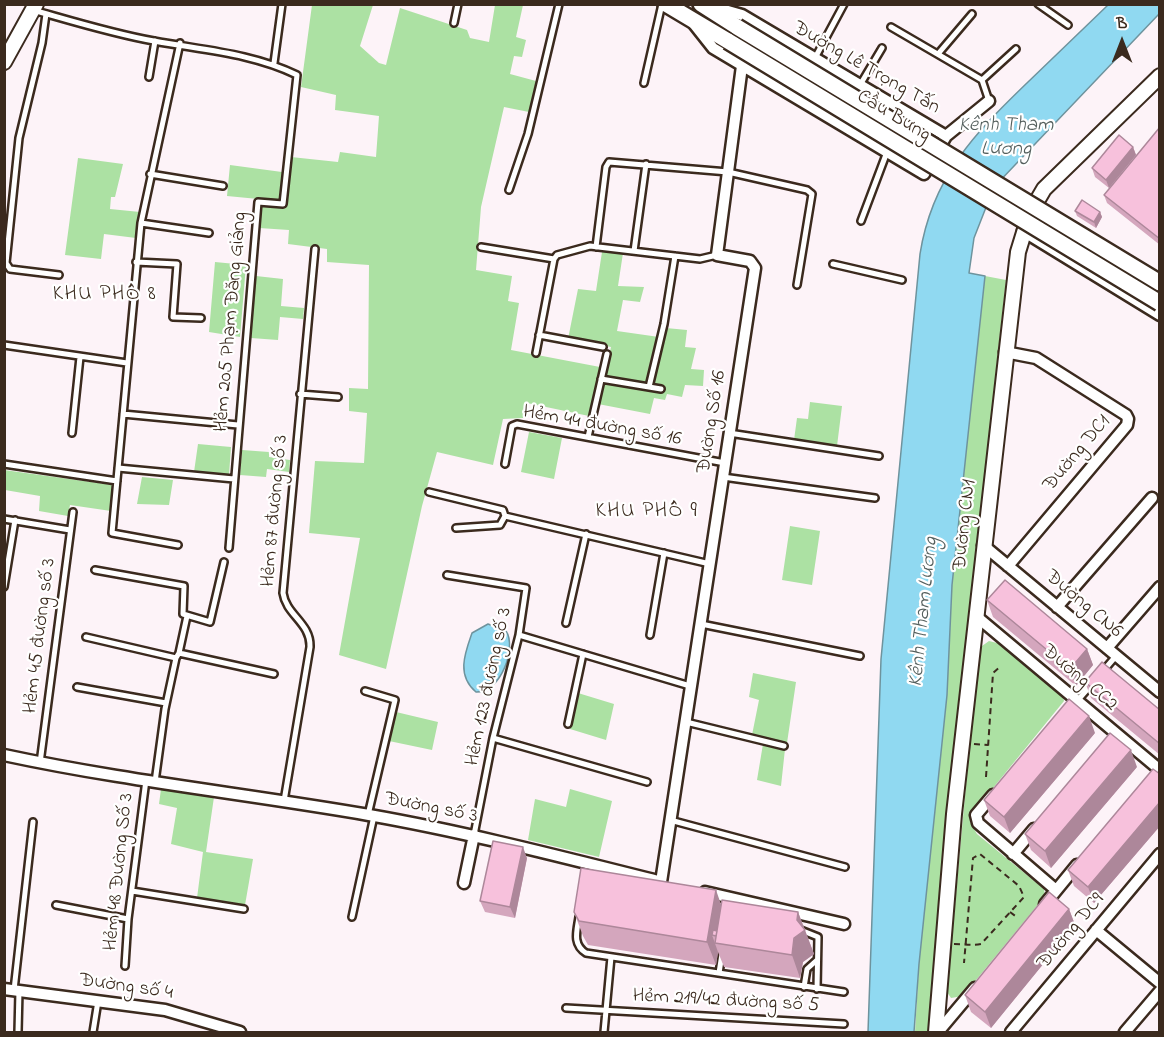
<!DOCTYPE html>
<html>
<head>
<meta charset="utf-8">
<style>
	body { margin:0 }
	#map { position:relative; width:1164px; height:1037px; overflow:hidden; background:#fdf3f8; font-family:"Indie Flower",sans-serif }
	canvas { display:block }
	.frame { position:absolute; inset:0; border:6px solid #3b2a1e; pointer-events:none }
	.north { position:absolute; left:1092px; top:12px; width:60px; height:60px; -webkit-text-stroke:4px #fff; paint-order:stroke; rotate:0deg; font-size:16px; font-weight:700; line-height:24px; text-align:center; color:#3b2a1e }
	.north::after { content:''; display:block; margin:auto; width:21px; height:27px; background:#3b2a1e; clip-path:polygon(50% 0,100% 100%,50% 72%,0 100%) }
</style>
</head>
<body>
<div id="map">
<canvas width="1164" height="1037"></canvas>
<div class="frame"></div>
<div class="north">B</div>
</div>
<script>
const c = document.querySelector('canvas').getContext('2d');
c.lineJoin = 'round';
function paint(path, color) { c.fillStyle = color; c.fill(path, 'evenodd'); }
function strokePath(path, color, width, dash) { c.strokeStyle = color; c.lineWidth = width; c.lineCap = dash ? 'butt' : 'round'; c.setLineDash(dash || []); c.stroke(path); }
function label(font, color, halo, rows, align = 'center') {
  c.font = font + ' "Indie Flower",sans-serif'; c.lineWidth = 4.5; c.setLineDash([]); c.textBaseline = 'middle'; c.strokeStyle = halo; c.fillStyle = color; for (const [text, x, y, turn = 0] of rows) {
    c.save(); c.translate(x, y); c.rotate((+turn || 0) * Math.PI / 180); c.textAlign = isNaN(turn) ? turn : align; if (halo) c.strokeText(text, 0, 0); c.fillText(text, 0, 0); c.restore();
  }
}
paint(new Path2D(`
	M312,5H373L360,46L379,63L386,65L400,8L467,30L470,38L489,42L495,5H523L516,37L526,40L522,57L514,56L510,74L536,81L529,112L504,107L481,207L476,270L512,276L508,301L519,303L511,350L600,367L589,416L527,403L523,418L503,419L493,465L437,452L422,506L386,669L339,655L360,538L309,533L315,461L364,463L367,413L349,411V388L368,389L369,265L327,262V249L288,244L289,230L259,228L261,206L286,208L291,157L338,162L340,152L376,157L379,116L335,110L336,95L301,87Z
	M78,158L123,164L115,197H111L110,209L140,212L136,238L104,234L101,259L65,255Z
	M230,165L282,172L279,201L227,196Z
	M602,252L623,253L618,286L644,287L640,302L623,300L617,331L659,337L648,385L604,378L611,347L568,339L578,289L596,291Z
	M215,262L246,265L240,337L209,332Z
	M256,276L283,279L281,306L304,308L303,319L280,317L278,340L251,338Z
	M985,276L1006,280L947,813L928,1032H915L919,964L947,695L952,585Z
	M666,328L687,330L685,347L696,348L691,369L704,370L703,386L685,385L682,397L667,394L665,400L654,398L650,414L598,404L603,383L662,392L663,387L653,386Z
	M810,402L842,406L837,446L794,440L797,418L808,419Z
	M529,432L562,438L554,479L521,472Z
	M198,444L231,447L229,475L194,472Z
	M242,450L269,452V457L290,460L289,472L267,469L266,477L240,475Z
	M4,470L113,485L111,511L70,505L68,516L39,511L40,496L5,490Z
	M142,477L173,480L169,505L137,504Z
	M790,526L820,531L812,585L782,580Z
	M989,641L1001,644L1063,696L1064,701L971,815L970,822L977,834L1044,889L1045,896L963,996L951,998L947,992L978,654L982,646Z
	M753,673L796,682L787,743L752,735L759,700L749,697Z
	M578,693L614,704L606,740L570,729Z
	M396,712L438,722L432,750L389,741Z
	M763,744L785,749L781,786L757,780Z
	M161,789L214,797L206,852L253,859L245,905L197,898L203,852L171,844L177,808L159,804Z
	M570,789L612,801L599,857L528,840L535,799L566,807Z`), '#ace1a3');
const water = new Path2D(`
	M1108,5H1159V14L994,187L974,238L969,273L985,276L952,585L947,695L919,964L914,1032H868L881,659L920,254C932,177 975,133 1028,82C1055,56 1082,30 1108,5Z
	M488,624L506,631C517,647 501,693 476,692C456,675 465,653 472,633Z`);
paint(water, '#90d9f1');
strokePath(water, '#6e939d', 1.5);
const service = new Path2D(`
	M1038,4L1068,25
	M33,10C72,21 114,34 154,41C202,50 252,53 297,75L283,204L258,202L229,548
	M46,14L42,43L19,138L6,263L10,269L59,275
	M454,23L458,4
	M891,27L982,80
	M938,54L972,14
	M815,58L844,4
	M274,63L282,4
	M149,77L155,41
	M644,83L662,4
	M860,85L882,48
	M989,101L982,80L1016,49
	M150,174L223,186
	M509,190L528,134L559,4
	M861,221L887,152
	M141,223L209,233
	M481,247L554,259
	M596,247L606,167L609,162L728,172L807,190L812,194L797,285
	M634,251L646,164
	M554,259L557,255L590,246L700,259L717,255
	M136,262L177,264L173,317L201,318
	M833,264L902,280
	M539,335L603,347
	M4,345L127,363
	M536,353L554,259
	M601,379L649,387L664,324L675,256
	M649,387L661,389
	M300,394L338,397
	M123,414L238,425
	M72,433L80,357
	M729,433L879,456
	M588,437L607,354
	M4,464L117,481
	M505,464L512,426L517,424L725,463
	M118,468L234,479
	M723,477L875,498
	M429,492L503,510L505,516L710,564
	M4,519L70,530
	M456,528L500,525L505,516
	M178,545L112,533L141,223L180,43
	M95,570L184,586L183,614L210,622L224,562
	M447,575L526,588L519,635L493,738L474,835
	M4,587L15,520
	M566,623L586,534
	M701,624L860,656
	M519,635L690,686
	M650,635L664,553
	M86,637L176,658L179,653L274,674
	M179,653L187,616
	M1104,670L1116,656
	M77,687L166,703
	M365,691L395,700L368,815
	M1077,701L1092,684
	M686,722L784,746
	M568,724L583,654
	M493,738L647,782
	M40,763L73,512
	M155,782L165,709L176,658
	M284,801L310,647C311,623 286,615 283,593L315,249
	M670,820L845,867
	M132,891L244,909
	M56,905L128,919
	M352,917L374,816
	M579,917C577,931 572,944 586,953L844,992
	M798,929L818,937L817,989
	M125,966L128,919L146,780
	M719,973L722,954
	M804,987L807,969L817,960
	M14,990L33,822
	M566,1008L844,1024
	M18,1032L19,991
	M93,1032L98,1001
	M604,1032L611,957`);
const minor = new Path2D(`
	M714,7L742,15L946,136
	M694,24L713,48L924,174L946,136L989,101
	M1023,231L1160,315
	M1005,352L1036,358L1126,415L1128,419L1127,425L1008,566
	M983,545L1160,692
	M1057,607L1152,498
	M976,616L1160,770
	M1107,648L1160,587
	M4,755C125,781 248,794 369,815C466,832 562,857 658,881
	M993,795L976,815L978,823L1056,890
	M1013,854L1034,829
	M661,882L755,268L750,261L717,255L742,66
	M464,883L474,835
	M705,892L844,924
	M1045,904L1077,865
	M1096,930L1160,983
	M4,989L165,1010L240,1032
	M938,1032L975,988
	M1011,1032L1160,854
	M1125,1032L1160,991`);
const tertiary = new Path2D(`
	M4,62L36,4
	M936,1032L954,814L1018,252L1030,213L1044,189L1160,76`);
const secondary = new Path2D(`
	M666,4L728,41
	M701,4L737,27`);
strokePath(service, '#3b2a1e', 10);
strokePath(minor, '#3b2a1e', 15);
strokePath(tertiary, '#3b2a1e', 18);
strokePath(secondary, '#3b2a1e', 20);
strokePath(new Path2D(`
	M974,744L988,745
	M986,777L993,673L1001,666
	M1010,912L1018,918
	M954,944C963,944 972,946 981,944L1024,897L1019,886L980,854L973,858L964,963`), '#3b2a1e', 2, [6, 4.5]);
strokePath(service, '#fff', 5);
strokePath(minor, '#fff', 10);
strokePath(tertiary, '#fff', 14);
strokePath(secondary, '#fff', 15);
const secondaryBridge = new Path2D(`
	M737,27L1160,283
	M728,41L1160,303`);
strokePath(secondaryBridge, '#3b2a1e', 20, []);
strokePath(secondaryBridge, '#fff', 15);
paint(new Path2D(`
	M1160,127V245L1107,203L1104,195Z
	M1133,147L1136,155L1109,188L1095,177L1092,168Z
	M1075,211L1100,212L1102,217L1096,228L1077,216Z
	M987,600L1087,649L1093,665L1076,686L993,617Z
	M1085,682L1160,710V755L1091,698Z
	M1095,733L1010,833L990,816L984,800Z
	M1137,767L1051,868L1031,850L1025,834Z
	M1160,774V826L1094,903L1074,886L1068,870Z
	M527,858L515,918L485,912L480,901Z
	M721,905L798,912L814,954L803,962L800,978L724,967L718,952L716,965L588,945L583,936L574,912Z
	M1069,909L1075,925L991,1028L971,1012L965,995Z`), '#d4a6bd');
paint(new Path2D(`
	M1133,147L1136,155L1109,188L1106,180Z
	M1100,212L1102,217L1096,228L1094,222Z
	M1087,649L1093,665L1076,686L1070,669Z
	M1089,716L1095,733L1010,833L1004,817Z
	M1131,750L1137,767L1051,868L1045,851Z
	M1160,802V826L1094,903L1088,887Z
	M523,847L527,858L515,918L510,907Z
	M716,890L724,913L720,937L712,935L718,952L716,965L707,942Z
	M1069,909L1075,925L991,1028L985,1012Z
	M798,912L814,954L803,962L800,978L792,955Z`), '#ad879a');
const building = new Path2D(`
	M1160,127V239L1104,195Z
	M1119,135L1133,147L1106,180L1092,168Z
	M1082,200L1100,212L1094,222L1075,211Z
	M1005,580L1087,649L1070,669L987,600Z
	M1102,662L1160,710V744L1085,682Z
	M1069,699L1089,716L1004,817L984,800Z
	M1110,733L1131,750L1045,851L1025,834Z
	M1153,769L1160,774V802L1088,887L1068,870Z
	M493,841L523,847L510,907L480,901Z
	M581,868L716,890L707,942L579,921L574,912Z
	M1049,892L1069,909L985,1012L965,995Z
	M722,900L798,912L797,920L805,930L794,938L792,955L715,943Z
	M713,930L717,931L716,936L712,935Z`);
paint(building, '#f7c1dc');
strokePath(building, '#ad879a', 1.5);
label('20px', '#3b2a1e', '#fff', [
	["Đường Lê Trọng Tấn",866,69,30],
	["Cầu Bưng",893,117,31],
	["Hẻm 205 Phạm Đăng Giảng",232,322,-85],
	["Đường Số 16",713,422,-81],
	["Hẻm 44 đường số 16",602,427,10],
	["Đường DC1",1078,454,-50],
	["Hẻm 87 đường số 3",276,511,-85],
	["Đường CN1",966,525,-84],
	["Đường CN6",1083,605,40],
	["Hẻm 45 đường số 3",41,636,-83],
	["Đường CC2",1079,679,40],
	["Hẻm 123 đường số 3",490,687,-78],
	["Đường số 3",431,809,11],
	["Hẻm 48 Đường Số 3",120,872,-84],
	["Đường DC9",1072,932,-50],
	["Đường số 4",126,988,8],
	["Hẻm 219/42 đường số 5",726,1002,3]
]);
label('italic 21px', '#545f5d', '#fff', [
	["Kênh Tham",1006,127],
	["Lương",1006,151],
	["Kênh Tham Lương",925,612,-84]
]);
c.letterSpacing = '1.5px';
label('21px', '#3b2a1e', '#fff', [
	["KHU PHỐ 8",105,296],
	["KHU PHỐ 9",647,513]
]);
c.letterSpacing = '0px';
</script>
</body>
</html>
